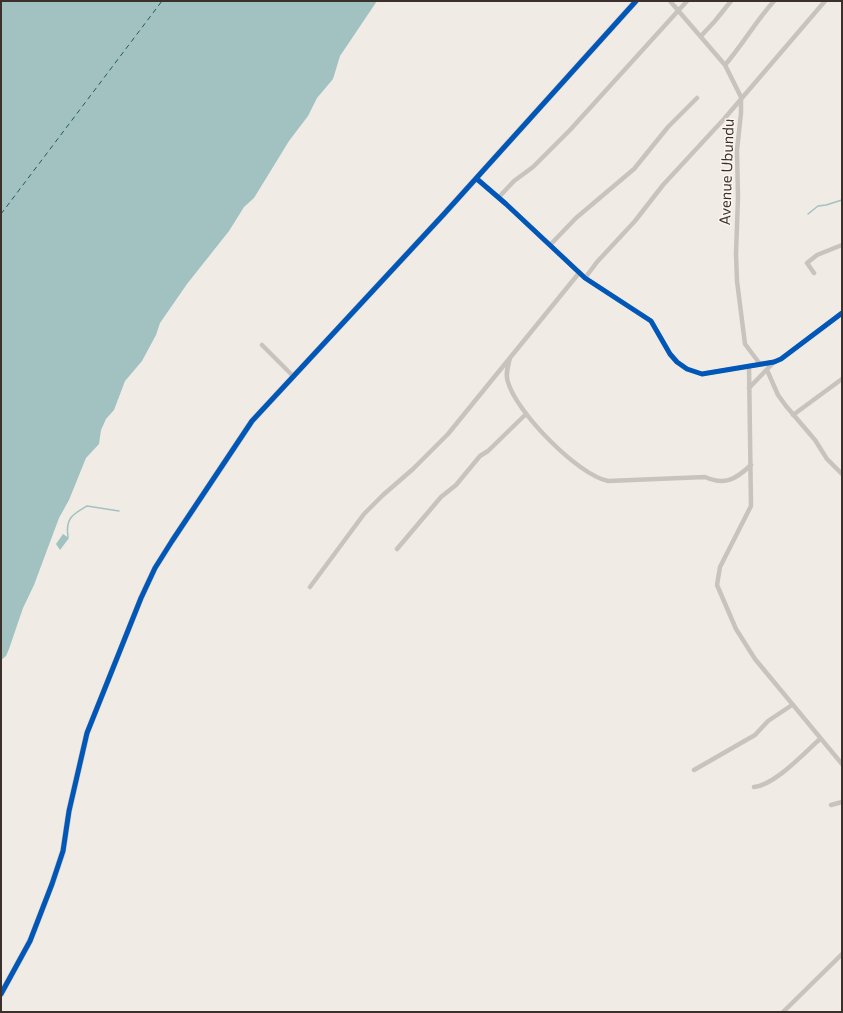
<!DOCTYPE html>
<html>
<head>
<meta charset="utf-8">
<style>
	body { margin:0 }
	#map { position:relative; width:843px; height:1013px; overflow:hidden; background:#f0ebe5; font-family:Commissioner,sans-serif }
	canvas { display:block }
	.frame { position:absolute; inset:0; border:2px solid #3b302b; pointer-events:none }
</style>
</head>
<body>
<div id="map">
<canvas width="843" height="1013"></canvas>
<div class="frame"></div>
</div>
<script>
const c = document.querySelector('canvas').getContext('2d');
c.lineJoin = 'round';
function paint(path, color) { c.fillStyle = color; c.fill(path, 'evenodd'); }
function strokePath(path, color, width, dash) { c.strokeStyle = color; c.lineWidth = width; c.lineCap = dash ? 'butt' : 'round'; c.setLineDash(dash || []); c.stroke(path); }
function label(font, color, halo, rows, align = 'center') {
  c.font = font + ' Commissioner,sans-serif'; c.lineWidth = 3; c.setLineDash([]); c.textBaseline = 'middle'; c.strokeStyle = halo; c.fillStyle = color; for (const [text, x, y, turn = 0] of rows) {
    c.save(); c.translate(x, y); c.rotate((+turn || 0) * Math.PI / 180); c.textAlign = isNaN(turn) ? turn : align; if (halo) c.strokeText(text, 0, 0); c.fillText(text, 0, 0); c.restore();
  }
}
paint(new Path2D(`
	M1,1H377L340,56L333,79L317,98L308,116L289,141L254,198L244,207L229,231L187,284L160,323L156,335L142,361L125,381L114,410L106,419L101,430L99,444L86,458L69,500L59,518L34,585L23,608L9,649L6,656L1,660Z
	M63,534L69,538L60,550L56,544Z`), '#a1c2c1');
strokePath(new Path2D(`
	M808,214L818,206L826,205L842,200
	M68,537C65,518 73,514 87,506L119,511`), '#a1c2c1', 1.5);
strokePath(new Path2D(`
	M1,214L162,1`), '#1f5a5e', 1, [5, 4]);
strokePath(new Path2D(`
	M670,1L725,65L741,97V113L737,150L738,197L736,254L737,281L745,344L760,364
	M701,36L715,21L731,1
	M725,65C743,44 756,21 774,1
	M477,179L506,204L585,278L651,321L670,354L677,362L687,369L702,374L774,362L781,359L842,313
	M499,197L514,181L533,167L570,130L687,1
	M550,245L576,218L634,169L668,127L697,98
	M814,273L807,263L817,255L842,245
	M585,278L597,262L635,221L663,185L724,119L825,1
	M262,345L293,376
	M510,358C508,366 505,374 508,382C516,412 578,475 608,481L705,477C725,486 736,479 751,465
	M749,366L751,506L720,567L717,585L736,629L755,659L842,764
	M767,370L778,395L786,406L815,440L827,459L842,474
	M749,388L774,362
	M793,415L842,379
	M397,549L441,497L456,485L480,456L488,451L526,414
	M310,587L364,514L383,495L413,469L448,434L579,273
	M694,770L755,735L768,721L792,705
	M754,787C775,785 804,753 820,739
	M831,805L842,802
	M783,1012L842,954`), '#c9c3be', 4.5);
strokePath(new Path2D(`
	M1,994L30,941L52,884L63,851L69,811L87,733L141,598L155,568L172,541L252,421L444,214L636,1`), '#c9c3be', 6);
strokePath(new Path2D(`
	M477,179L506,204L585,278L651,321L670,354L677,362L687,369L702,374L774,362L781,359L842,313
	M1,994L30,941L52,884L63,851L69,811L87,733L141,598L155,568L172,541L252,421L444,214L636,1`), '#0057b8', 5);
label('15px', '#3b302b', '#fbf5ee', [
	["Avenue Ubundu",727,172,-88]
]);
</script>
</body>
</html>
